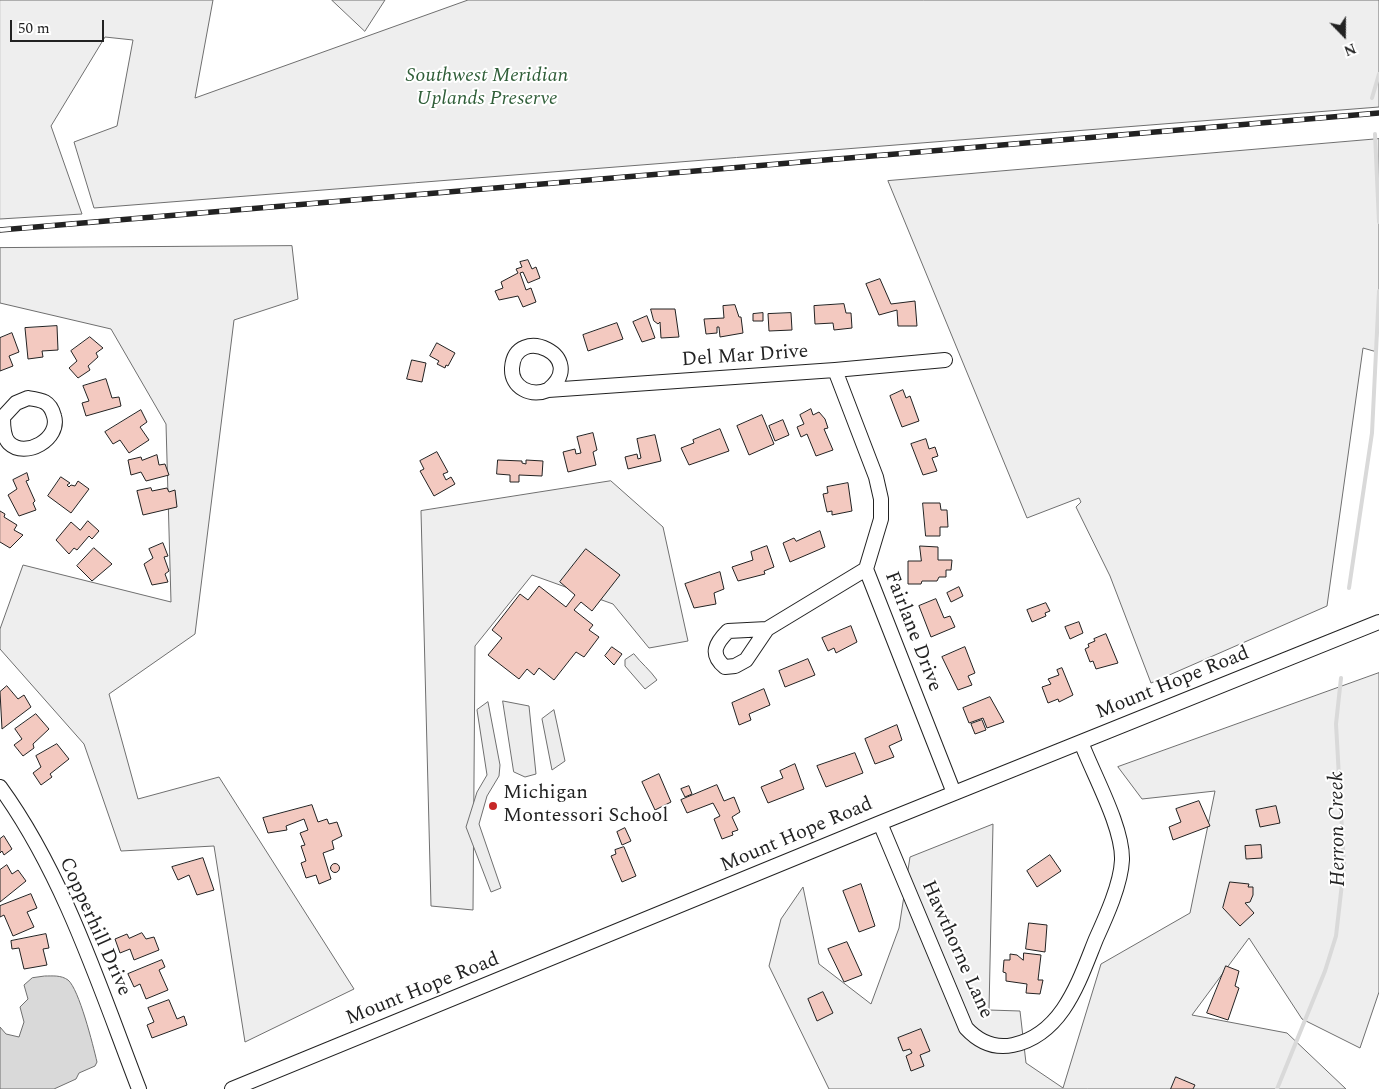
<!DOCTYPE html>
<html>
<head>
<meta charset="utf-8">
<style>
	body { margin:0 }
	#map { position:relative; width:1379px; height:1089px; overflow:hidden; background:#fff; font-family:Spectral,serif }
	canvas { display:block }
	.north { position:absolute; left:1319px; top:10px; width:50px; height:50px; -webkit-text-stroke:4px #fff; paint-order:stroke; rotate:158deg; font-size:14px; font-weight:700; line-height:20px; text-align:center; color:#222 }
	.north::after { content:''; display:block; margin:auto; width:18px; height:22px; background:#222; clip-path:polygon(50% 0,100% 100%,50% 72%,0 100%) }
	.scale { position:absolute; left:10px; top:20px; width:94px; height:22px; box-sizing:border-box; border:2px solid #222; border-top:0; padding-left:6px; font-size:15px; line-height:18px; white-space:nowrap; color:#222; -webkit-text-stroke:4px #fff; paint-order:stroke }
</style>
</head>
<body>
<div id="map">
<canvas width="1379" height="1089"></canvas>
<div class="north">N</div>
<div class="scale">50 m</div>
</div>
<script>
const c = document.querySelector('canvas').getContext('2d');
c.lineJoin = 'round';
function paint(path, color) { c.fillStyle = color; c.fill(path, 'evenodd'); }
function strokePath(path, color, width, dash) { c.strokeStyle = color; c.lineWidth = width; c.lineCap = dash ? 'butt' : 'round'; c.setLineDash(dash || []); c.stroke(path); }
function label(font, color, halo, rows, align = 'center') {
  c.font = font + ' Spectral,serif'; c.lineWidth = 4; c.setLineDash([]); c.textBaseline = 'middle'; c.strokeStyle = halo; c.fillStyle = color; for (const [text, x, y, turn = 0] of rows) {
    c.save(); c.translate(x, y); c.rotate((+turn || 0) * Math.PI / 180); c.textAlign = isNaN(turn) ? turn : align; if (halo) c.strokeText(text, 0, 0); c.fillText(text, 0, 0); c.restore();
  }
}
const green = new Path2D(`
	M0,0H213L195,98L468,0H1379V107L94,208L74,142L117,126L133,40L105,37L51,126L82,214L0,219Z
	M332,0H385L365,31Z
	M1379,139V294L1377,352L1363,348L1327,606L1151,683L1110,576L1076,507L1081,502L1079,498L1027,518L888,181Z
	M292,246L298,299L234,320L195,634L109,694L138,799L219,777L354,989L245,1042L214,846L121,851L84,744L0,649V629L23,565L171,602L166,424L111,329L0,303V248Z
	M611,481L663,527L688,641L649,648L613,604L532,575L475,646L473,910L431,906L421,511Z
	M634,654C641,663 650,670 657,680L645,689L625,666V660Z
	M1379,673V992L1360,1048L1302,1019L1249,938L1192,1015L1287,1033L1346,1089H829L769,966L781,919L803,887L819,964L871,1004L899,928L910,857L993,824L989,1010L1020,1011L1026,1063L1063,1088L1101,964L1190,913L1215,791L1142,799L1118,767Z`);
paint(green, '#eee');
strokePath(green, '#6f6f6f', 1);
const parking = new Path2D(`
	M503,701L529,706L536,774L525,777L514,772Z
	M488,702L500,765L499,776L487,796L479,824L501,888L491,892L466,827L477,792L487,775L477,710Z
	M554,710L565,761L552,770L542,719Z`);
paint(parking, '#ededed');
strokePath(parking, '#6f6f6f', 1);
const water = new Path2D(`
	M45,976C53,976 61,975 68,980C79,989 93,1045 97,1062L95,1066L79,1073L76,1079L54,1089H0V1027L6,1034L19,1037L24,1022L20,1007L28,999L24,985L32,978Z`);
paint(water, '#d9d9d9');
strokePath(water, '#6f6f6f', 1);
strokePath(new Path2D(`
	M1372,98L1379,74
	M1375,134L1379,222
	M1349,588L1372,433L1379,291
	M1277,1089L1325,971L1336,936L1344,866L1336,724L1341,678`), '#d9d9d9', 4);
const building = new Path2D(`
	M528,260L532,269L536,267L540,278L528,283L523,272L520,273L526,290L531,288L536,302L523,307L518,296L499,300L495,291L503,288L501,282L518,273L516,269L522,267L520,262Z
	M880,279L891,304L915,301L917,326H898L897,310L879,315L866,284Z
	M844,304L846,313H851L852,328L834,330L833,323L815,324L814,306Z
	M735,305L739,317H741L743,333L720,337L719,327H717V333L706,334L704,319L724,318L723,306Z
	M651,309H675L679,337L661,338L660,322L658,324L654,321Z
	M763,313V321H753V314Z
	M791,313L792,330L769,331L768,314Z
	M647,316L655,338L642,342L633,322Z
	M617,323L623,339L588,351L583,335Z
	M57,326L58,350L42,351L43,357L28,359L25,328Z
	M12,333L19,352L9,356L13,366L0,371V338Z
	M90,337L103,348L96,353L98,357L88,366L90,370L78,378L69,368L77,361L71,351Z
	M437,343L455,353L448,366L446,365L445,368L437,364L439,361L430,356Z
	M412,360L426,363L422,382L407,379Z
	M106,379L112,398L119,397L121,406L86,416L82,403L89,401L83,386Z
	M903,390L906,398L910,396L919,421L902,427L890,396Z
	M811,409L813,415L819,412L825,419L828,428L824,429L833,450L816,456L807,434L801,437L797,427L804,424L800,415Z
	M141,410L147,422L140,427L149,440L129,453L120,440L113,444L105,432Z
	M762,415L774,444L749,455L737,426Z
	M783,420L789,435L775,441L769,426Z
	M720,429L729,451L689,465L681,448L694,443L693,440Z
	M593,433L597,450L593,452L596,465L568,472L563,452L575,449L576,454L581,453L577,437Z
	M655,435L661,461L628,469L625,457L637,454L638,459L641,458L637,439Z
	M926,439L929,449L935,447L938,456L932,458L937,471L923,475L911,444Z
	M437,452L448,472L443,474L446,480L451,477L455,484L434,496L420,471L424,469L420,461Z
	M157,455L159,465L165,464L169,475L146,481L141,472L131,475L128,460L141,457L142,460Z
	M498,460L522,461V463L526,464V460L543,461L542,476L519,475V482H510V475L497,474Z
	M27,473L29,480L26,481L35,501L33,503L36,510L19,516L8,495L17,489L13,480Z
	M61,477L70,483L67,485L69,487L71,485L75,486L78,481L89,489L71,513L48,496Z
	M848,483L852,511L832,515V511L827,512L823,494L828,493L827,487Z
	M151,488L152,491L167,488L169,492L175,490L177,507L143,515L137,491Z
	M923,503H940L941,510H947L948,527H940V536H926Z
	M0,511L5,514L4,517L17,525L14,530L23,535L10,548L0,542Z
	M88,521L99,531L92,539L89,536L77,550L74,548L69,554L56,540L71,522L80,530Z
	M820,531L825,547L790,562L783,543L794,538L796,541Z
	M163,543L168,556L164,557L169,571L165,574L168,582L152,585L144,564L153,558L149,549Z
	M767,546L774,567L764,571L765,574L738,581L732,567L753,560L751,552Z
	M920,546L938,547V560H952L951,570H946V577H939L937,581H922L921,584H908V561H921Z
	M94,548L112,564L92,581L77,566Z
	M586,549L620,575L592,611L581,602L574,610L593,625L589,630L599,637L584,657L576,652L554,680L539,668L534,675L527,669L519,679L488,655L502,638L492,630L520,594L528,600L539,586L566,607L575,595L560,582Z
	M720,572L724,589L714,593L716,604L694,608L685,584Z
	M959,587L963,596L951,602L947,593Z
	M936,599L944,618L950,616L955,627L931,637L919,606Z
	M1046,603L1050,611L1045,613L1046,616L1032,622L1027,610Z
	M1079,622L1083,633L1070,639L1065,627Z
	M851,626L857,642L836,653L834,648L828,651L822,638Z
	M1106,634L1118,663L1096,669L1093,661L1090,662L1085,649L1089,647L1088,644L1095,641L1094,639Z
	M612,647L622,654L614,665L605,656Z
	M965,647L975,673L968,676L972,685L958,690L942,657Z
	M808,659L815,675L785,687L779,671Z
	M1062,668L1073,695L1059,702L1058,699L1048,703L1042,687L1051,684L1048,679L1059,675L1057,670Z
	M7,686L18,699L24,695L31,707L2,729L0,692Z
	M764,689L770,705L749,714L751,720L739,725L732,703Z
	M990,697L1004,722L987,728L983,718L969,723L963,708Z
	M36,714L49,729L33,744L34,748L23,756L14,745L22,739L15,729Z
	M982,720L986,730L975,734L971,724Z
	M897,725L902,740L889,746L894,757L875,764L865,739Z
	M57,744L69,759L50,774L52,777L41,785L33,773L41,767L36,756Z
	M855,753L863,773L826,787L817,766Z
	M795,764L804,789L768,803L761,787L783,778L780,771Z
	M659,774L671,802L655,810L642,782Z
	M717,785L724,801L734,797L740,812L732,817L738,830L732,832L733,835L722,839L714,819L720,816L713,803L687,813L681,800Z
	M689,786L692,794L685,797L681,789Z
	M1199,801L1210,826L1173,840L1169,827L1181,822L1176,809Z
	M312,805L318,822L327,819L329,824L337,822L342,836L332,841L334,849L323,853L331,879L319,884L316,875L306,878L301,863L306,861L301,846L305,845L300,833L308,830L304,819L286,826L287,830L268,833L263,818Z
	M1276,806L1280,823L1260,827L1256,810Z
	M625,828L631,841L622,845L617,832Z
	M4,836L12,849L4,855L2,851L0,853V839Z
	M1261,845L1262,858L1246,859L1245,846Z
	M624,847L636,876L622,882L611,856L616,854L615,850Z
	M1050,855L1061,871L1037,887L1027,871Z
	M203,858L214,890L197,895L189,875L178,880L172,867Z
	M330.5 868a4.5 4.5 0 1 1 9 0a4.5 4.5 0 1 1-9 0Z
	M7,865L12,874L18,870L26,881L0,902V870Z
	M1230,882L1249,884L1248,887H1253V895L1250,902L1245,903L1254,913L1240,926L1223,908Z
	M861,884L875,926L859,932L843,891Z
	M31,894L37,908L27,912L34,927L13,936L4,915L0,917V906Z
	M1029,923L1047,925L1045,952L1026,949Z
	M142,933L146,939L154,937L159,950L134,960L130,949L120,953L115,939L127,934L129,938Z
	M46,934L49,948L43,949L47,965L24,969L19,948L12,949L11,941Z
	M847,942L862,975L844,982L828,949Z
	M1024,953L1041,955L1038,980H1043L1040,994L1026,993L1027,984L1006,981V973L1003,972L1004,960H1010V954L1017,955L1023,960Z
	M162,960L165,967L159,970L168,990L146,999L140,984L134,987L128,974Z
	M1226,966L1239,971L1235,986L1239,988L1228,1020L1207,1013Z
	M823,992L833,1013L817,1021L808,999Z
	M169,1000L177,1019L184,1016L187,1025L152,1038L147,1025L154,1022L148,1008Z
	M921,1029L930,1051L920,1055L924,1066L911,1071L906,1056L912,1053L910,1049L903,1051L898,1038Z
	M1176,1077L1195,1085L1193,1089H1171Z`);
paint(building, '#f3c9c0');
strokePath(building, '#222', 1);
const minor = new Path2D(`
	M835,370L876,477L881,499V519L866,569L954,793
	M548,390C590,357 515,322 512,368C511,388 531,397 548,390L835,370L945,360
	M28,398C42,400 50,401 54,416C61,439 25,459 9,443C3,437 3,425 3,417L16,403Z
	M767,629L728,631C716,643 709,654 725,667L735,666L746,660L767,629L866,569
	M0,787C64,875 100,988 139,1089
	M880,823L966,1028C979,1042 994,1049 1013,1045C1063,1034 1079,981 1096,939C1106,917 1121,884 1122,860C1123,827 1093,774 1081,742
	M232,1089L880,823L1379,622`);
strokePath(minor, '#222', 16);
strokePath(minor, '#fff', 14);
const rail = new Path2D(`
	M0,230L1379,113`);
strokePath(rail, '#222', 5.5);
strokePath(rail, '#fff', 4, [11]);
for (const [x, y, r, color] of [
	[493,806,5,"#c62828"]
]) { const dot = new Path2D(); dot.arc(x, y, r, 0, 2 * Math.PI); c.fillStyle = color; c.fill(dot); strokePath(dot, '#fff', 2); }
label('italic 20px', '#2f5e38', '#fff', [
	["Southwest Meridian",487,77],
	["Uplands Preserve",487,100]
]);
label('20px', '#222', '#fff', [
	["Del Mar Drive",745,357,-4],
	["Fairlane Drive",912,632,69],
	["Mount Hope Road",1173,684,-22],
	["Mount Hope Road",797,836,-23],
	["Copperhill Drive",94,927,66],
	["Hawthorne Lane",956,950,66],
	["Mount Hope Road",423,990,-22]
]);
label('20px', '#222', '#fff', [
	["Michigan",503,794],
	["Montessori School",503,817]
], 'left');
label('italic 21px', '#222', '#fff', [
	["Herron Creek",1339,829,-91]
]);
</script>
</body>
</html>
